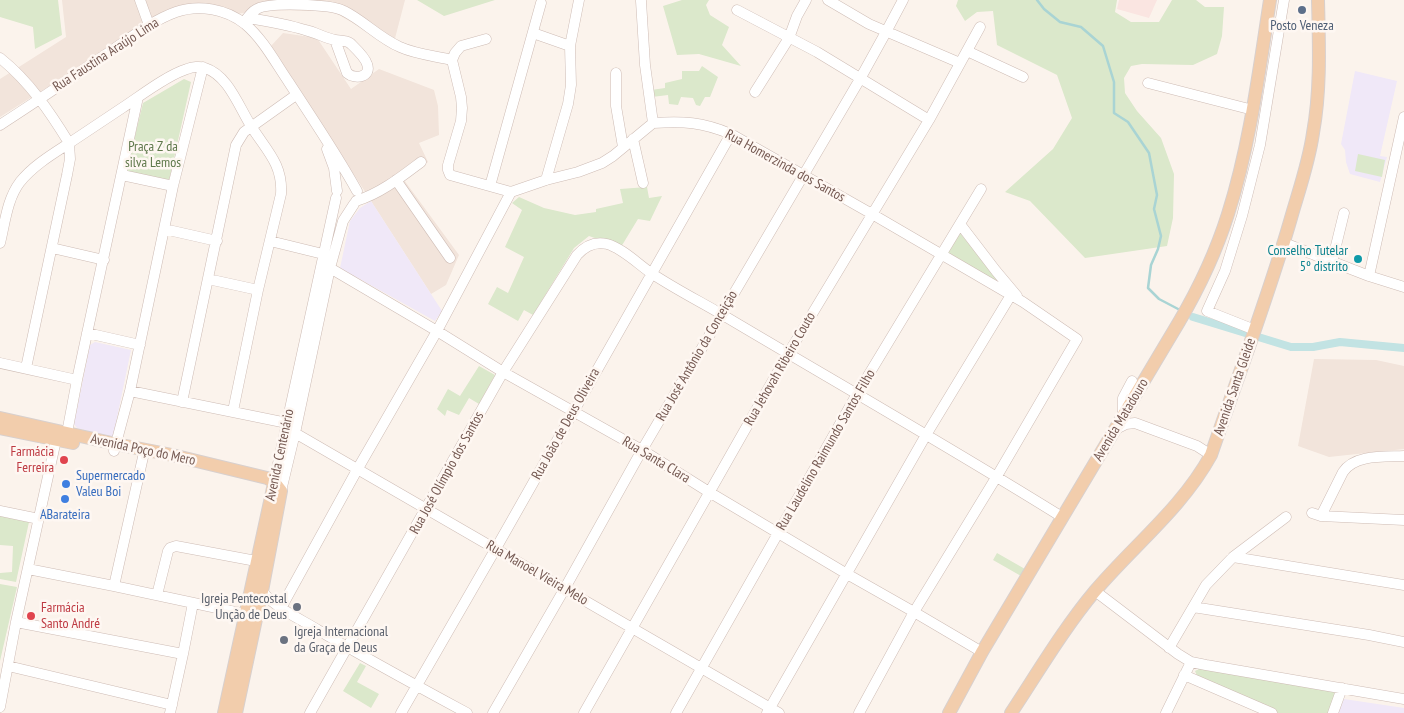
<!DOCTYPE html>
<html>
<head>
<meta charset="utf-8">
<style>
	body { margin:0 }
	canvas { display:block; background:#fbf3ec }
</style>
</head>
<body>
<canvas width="1404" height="713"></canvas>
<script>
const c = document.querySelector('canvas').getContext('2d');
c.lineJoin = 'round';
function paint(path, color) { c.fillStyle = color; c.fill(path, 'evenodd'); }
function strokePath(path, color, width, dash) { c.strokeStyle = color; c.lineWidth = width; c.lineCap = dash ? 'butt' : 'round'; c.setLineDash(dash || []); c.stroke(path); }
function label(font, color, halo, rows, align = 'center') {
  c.font = font + ' "PT Sans Narrow",sans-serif'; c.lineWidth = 5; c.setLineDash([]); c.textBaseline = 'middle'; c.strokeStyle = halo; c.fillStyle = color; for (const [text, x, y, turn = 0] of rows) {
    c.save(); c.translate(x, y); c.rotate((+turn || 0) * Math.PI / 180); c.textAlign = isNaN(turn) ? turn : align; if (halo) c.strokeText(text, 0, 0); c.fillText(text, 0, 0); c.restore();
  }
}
paint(new Path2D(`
	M62,0H405L393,46L332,11L263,10L223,16L192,10L140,29L0,117V79L66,37Z
	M283,33L317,38L351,89L379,69L434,90L438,106L439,135L419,143L428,162L404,180L459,255L446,285L431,294L271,46Z
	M1314,359L1376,360L1404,366V449L1329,457L1298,446Z`), '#f2e4db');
paint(new Path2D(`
	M1119,0H1157L1149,18L1117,9Z`), '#fae5e1');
paint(new Path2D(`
	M1355,71L1397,81L1380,156L1387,157L1380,182L1350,174L1346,162L1345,150L1341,144Z
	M371,201L442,311L435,321L340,268L350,221L360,208Z
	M95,342L131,350L113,437L77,428L74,424L90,345Z
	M1344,699L1404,708V713H1338Z`), '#f0e8f8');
paint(new Path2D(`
	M0,0H58L62,35L35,49L33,27L0,17Z
	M417,0H495L444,16Z
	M682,0H709L706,5L710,15L729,27L722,45L741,66L699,54L677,55L663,6Z
	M958,0H1117L1115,12L1131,22H1159L1172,0H1196L1205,7H1224L1222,36L1217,54L1193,65L1142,64L1131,66L1124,78L1125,93L1137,111L1161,138L1174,174L1173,218L1167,246L1085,258L1030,201L1005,192L1053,149L1072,118L1057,75L997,45L993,11L977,12L965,21L956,6Z
	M702,66L718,77L710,97H705L700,106L696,105L693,98L681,97L678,105L669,104L668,95L652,97L651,90L665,88V83L682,79V71H699Z
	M184,79L191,82L169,181L126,173L143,103Z
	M1358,154L1385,160L1382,177L1355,171Z
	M647,187L649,198L662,196L650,221L638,219L621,247L589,236L574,248L533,315L524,310L518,321L488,304L497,287L508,293L524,257L505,247L522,210L512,203L519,197L544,208L575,215L596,212V209L623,203L620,189Z
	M960,233L1001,283L947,254Z
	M479,366L495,375L479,404L469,398L459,415L447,410L445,416L437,409L448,389L460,396Z
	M0,516L29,522L16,582L0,579V573L12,572L13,546L0,545Z
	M997,553L1025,569L1021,576L993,560Z
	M0,584L17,587L0,661Z
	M360,663L366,666L357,682L379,694L371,708L343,691Z
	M1201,668L1337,692L1328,713H1278L1198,678L1195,671Z`), '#dbe8cb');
strokePath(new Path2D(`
	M1037,0L1044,9L1060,22L1081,27L1103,46L1114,82V113L1128,122L1149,153L1157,195L1154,209L1161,236L1158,249L1151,265L1148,288L1159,299L1180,310`), '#a9d4d4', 2.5);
strokePath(new Path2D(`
	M1193,317L1291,347H1313L1340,342L1404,348`), '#c2e3e3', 8);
const minor = new Path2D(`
	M140,0L149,25
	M828,0L869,24L960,63
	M641,1L645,65L653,123
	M737,10L817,52L929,120
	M248,18C267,21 286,24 305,30C315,32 325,38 335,40C340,41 345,40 350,43C355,48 365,57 367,64C372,77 355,80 347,73L335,40
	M244,23C247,18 251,12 257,9C269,2 332,4 344,11C364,21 379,38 400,47C415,54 435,56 452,60
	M533,33L570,46
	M486,39L461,46L455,53L452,60L461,97L462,108L461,121L448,165V170L450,175L511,192
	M967,51L1023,77
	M0,58C29,81 50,112 69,143L70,159L67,175L26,368
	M616,73V106L623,147
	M1148,83L1253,110
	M755,92L789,38L797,16L806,0
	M0,125C36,102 72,77 108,53C129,39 151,21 176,12C199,4 226,9 245,24C263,39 275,62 288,81C312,118 336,153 357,191
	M633,139L643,183
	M327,149L334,168L337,191
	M122,175L173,186
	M396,180L450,258
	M546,180L568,104L571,85L570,46L579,0
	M490,186L541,3
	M511,192L546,180L578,172L602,163L613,156L653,123C684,121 702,122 731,134L872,214L1023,302L1077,339L997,476L914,612L859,713
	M356,201C381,193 401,177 421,162
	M960,224L996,271L1017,296
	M164,229L217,241
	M270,241L323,254
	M0,243C5,223 7,199 20,182C33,166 51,155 68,144C86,132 104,120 122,108C139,97 167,75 187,69C192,67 200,66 205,68C228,75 239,107 251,126C266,150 283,164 281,194L258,290L233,411
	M1284,243L1369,276L1404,287
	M52,248L104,260
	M1332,262L1344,213
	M330,268L437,331L503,372L642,450L709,492L847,574L914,612L982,652
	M1369,276L1404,117
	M208,279L258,290
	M1255,330L1207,311L1225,271L1242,216L1260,145L1284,0
	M87,333L140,345
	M0,363L77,380
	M130,391L287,423
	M182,402L236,145L244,132L296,95
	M1123,415V398L1132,381
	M1116,429L1126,424L1135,423L1197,446L1211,455
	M67,433L77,380L138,97
	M295,433L779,713
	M114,451L130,391L173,186L203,67
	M274,482L336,198
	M281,491L295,433L330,268L343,221L354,204
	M0,511L39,519
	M1312,513L1321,516L1404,520
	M1321,516L1343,472C1355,454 1385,457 1404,456
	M1233,557L1404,585
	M28,569L114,586L245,614
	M114,586L143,457
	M259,587C272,607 299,618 318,630C367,659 417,686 467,713
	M1095,591L1178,654L1191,662L1206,665L1404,699
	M157,595L168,551L170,548L176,546L256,561
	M1193,607L1369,635L1404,642
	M281,608L357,470L437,331L511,192
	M16,622L183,654
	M1169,648L1206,585L1233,557L1286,517
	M8,666L172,705
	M1184,675L1272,713
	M0,707L16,622L56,440
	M170,713L183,654L193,603
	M310,713L503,372L577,255C585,246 594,241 607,244C622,248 638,264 651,273C672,287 695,299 716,311C832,380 948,446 1062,517
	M401,713L495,550L731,134
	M493,713L565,588L642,450L860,79L886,32L903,0
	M584,713L788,354L929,120L980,27
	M676,713L857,394L981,189
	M767,713L926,435L1011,295
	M1166,713L1191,662
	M1333,713L1342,688`);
const major = new Path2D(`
	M0,418L116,444L172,455L267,478L274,482L281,491L262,591L236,713
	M0,428L73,443
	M224,713L273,488
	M949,713L982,652L1179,322C1199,288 1216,252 1228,214C1250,145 1259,71 1270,0
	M1011,713C1038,672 1064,628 1095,591C1134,545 1182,508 1211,455C1238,376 1268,298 1291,218C1299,190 1309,162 1313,133C1321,89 1319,44 1318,0`);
strokePath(minor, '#cebcb5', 11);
strokePath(major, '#d8d0ce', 14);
strokePath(minor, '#fff', 10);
strokePath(major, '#f2cdac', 12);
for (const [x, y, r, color] of [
	[1302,10,5,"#5c6f8a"],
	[1358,259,5,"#0f9aa8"],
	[64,460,5,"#e0444e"],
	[66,484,5,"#3f7fe0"],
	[65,499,5,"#3f7fe0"],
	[297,607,5,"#6b7280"],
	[31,616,5,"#e0444e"],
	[284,640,5,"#6b7280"]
]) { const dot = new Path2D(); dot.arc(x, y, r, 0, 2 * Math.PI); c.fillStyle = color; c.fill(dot); strokePath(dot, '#fef7f2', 2); }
label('14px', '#4e5e75', '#fef7f2', [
	["Posto Veneza",1302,26]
]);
label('14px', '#745851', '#fef7f2', [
	["Rua Faustina Araújo Lima",106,55,-33],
	["Rua Homerzinda dos Santos",785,166,29],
	["Rua José Antônio da Conceição",697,356,-60],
	["Rua Jehovah Ribeiro Couto",780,369,-60],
	["Avenida Santa Gleide",1235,387,-71],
	["Avenida Matadouro",1121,420,-59],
	["Rua João de Deus Oliveira",566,424,-61],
	["Avenida Poço do Mero",143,450,12],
	["Rua Laudelino Raimundo Santos Filho",826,450,-60],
	["Avenida Centenário",280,455,-78],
	["Rua Santa Clara",656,460,31],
	["Rua José Olímpio dos Santos",447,473,-61],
	["Rua Manoel Vieira Melo",537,573,30]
]);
label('14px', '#5e784a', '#fef7f2', [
	["Praça Z da",153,147],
	["silva Lemos",153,163]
]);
label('14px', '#0d838f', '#fef7f2', [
	["Conselho Tutelar",1348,251],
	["5º distrito",1348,267]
], 'right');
label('14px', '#be3a42', '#fef7f2', [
	["Farmácia",54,452],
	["Ferreira",54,468],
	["Farmácia",41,608,"left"],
	["Santo André",41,624,"left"]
], 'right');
label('14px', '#366cbe', '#fef7f2', [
	["Supermercado",76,476],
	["Valeu Boi",76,492],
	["ABarateira",65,515,"center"]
], 'left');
label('14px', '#5b616d', '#fef7f2', [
	["Igreja Pentecostal",287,599],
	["Unção de Deus",287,615],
	["Igreja Internacional",294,632,"left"],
	["da Graça de Deus",294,648,"left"]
], 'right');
</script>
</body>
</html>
